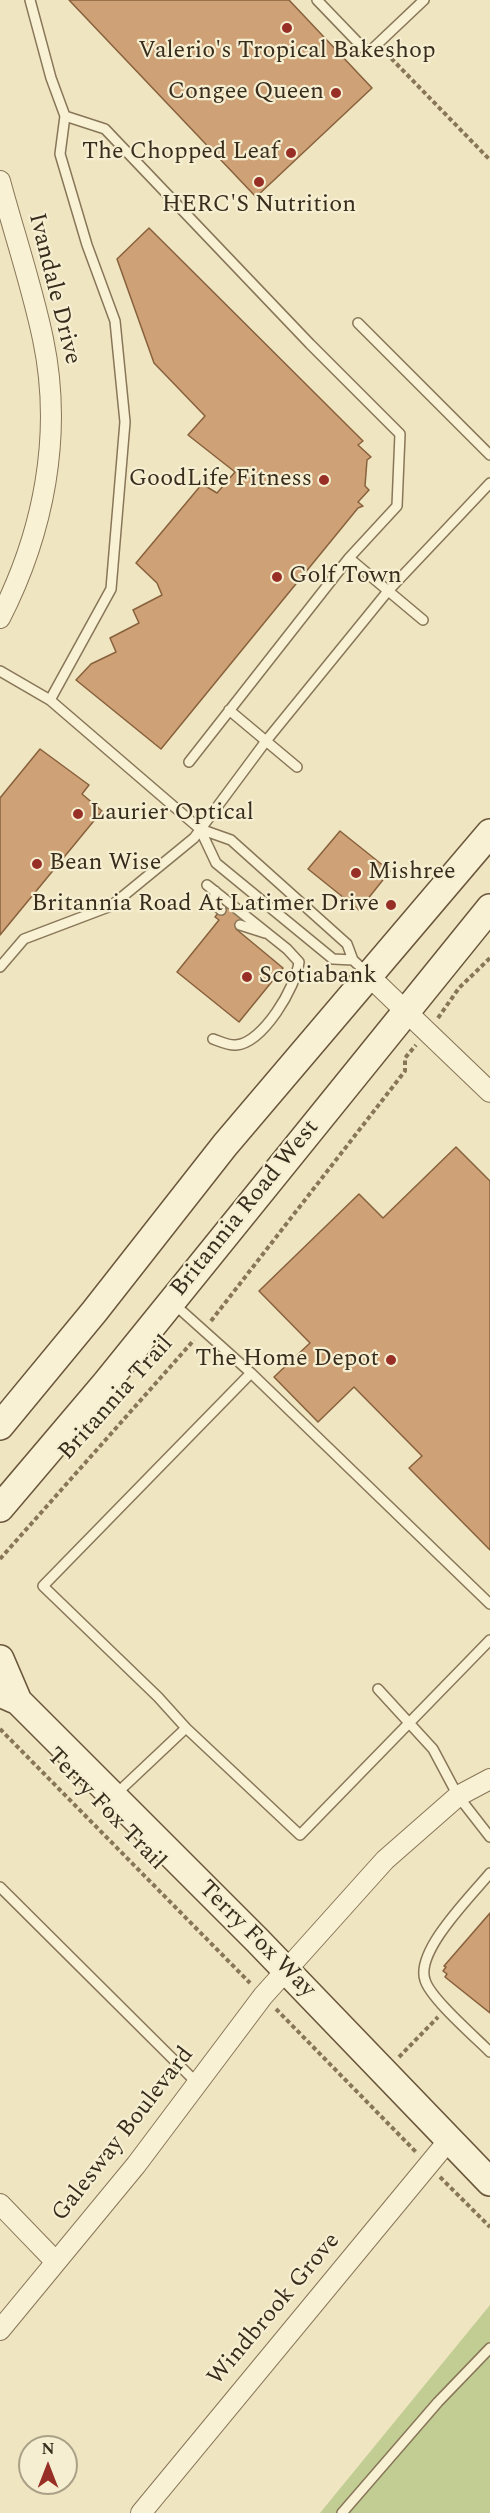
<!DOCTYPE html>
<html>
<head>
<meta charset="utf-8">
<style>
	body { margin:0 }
	#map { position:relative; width:490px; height:2513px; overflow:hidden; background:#efe5c1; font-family:Spectral,serif }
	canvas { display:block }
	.north { position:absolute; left:18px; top:2435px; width:60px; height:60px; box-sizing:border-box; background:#f6eed0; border:2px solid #aaa088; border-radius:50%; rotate:0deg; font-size:16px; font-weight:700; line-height:24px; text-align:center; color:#382c1d }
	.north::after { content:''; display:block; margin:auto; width:21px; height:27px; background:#982f27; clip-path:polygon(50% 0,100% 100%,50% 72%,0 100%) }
</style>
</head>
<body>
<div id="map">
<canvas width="490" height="2513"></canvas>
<div class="north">N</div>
</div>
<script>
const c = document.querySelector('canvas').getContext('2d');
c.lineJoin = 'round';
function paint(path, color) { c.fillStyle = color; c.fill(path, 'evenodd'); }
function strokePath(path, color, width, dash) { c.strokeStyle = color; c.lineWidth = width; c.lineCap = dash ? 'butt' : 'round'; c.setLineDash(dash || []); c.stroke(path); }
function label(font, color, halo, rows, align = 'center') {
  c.font = font + ' Spectral,serif'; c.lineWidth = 4.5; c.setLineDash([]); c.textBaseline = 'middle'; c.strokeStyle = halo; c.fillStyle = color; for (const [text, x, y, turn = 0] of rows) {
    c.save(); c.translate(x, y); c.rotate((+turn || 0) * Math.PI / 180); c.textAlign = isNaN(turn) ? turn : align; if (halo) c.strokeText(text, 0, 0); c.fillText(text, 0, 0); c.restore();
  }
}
paint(new Path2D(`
	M490,2305V2513H320Z`), '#c2cd94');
const building = new Path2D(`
	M69,0H289L372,88L256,197Z
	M149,228L363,441L358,445L371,457L367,460L365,486L369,490L358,502L363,506L358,508L161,749L76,680L91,664L116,652L110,638L139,623L133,610L162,595L157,583L136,563L202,484L217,493L235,472L188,435L205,416L154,363L117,259Z
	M40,749L89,785L82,794L102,811L0,935V798Z
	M340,831L390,871L359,910L308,869Z
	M225,904L244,919L236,929L283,968L239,1022L177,972L219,920L215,917Z
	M456,1147L490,1181V1550L409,1468L422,1456L354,1387L318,1422L274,1377L310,1343L259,1291L359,1194L383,1218Z
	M490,1913V2013L445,1977L447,1974L443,1971L446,1967L444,1966Z`);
paint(building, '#cea176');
strokePath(building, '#88613d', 1.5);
const lane = new Path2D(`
	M317,0L368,53L424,0
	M65,116L105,129L310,344L400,434L397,506L349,558L189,762
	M358,323L490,455
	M349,558L423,620
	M0,671L50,700L111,589L125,422L115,321L87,245L60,154L65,116L51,78L30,0
	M50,700L200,829L231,840L347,944L353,960L368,974
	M229,710L297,767
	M200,829L216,863L333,959L353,960
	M207,885L287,949L299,962C296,987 263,1043 236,1045C229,1046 219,1041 213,1039
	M215,891L214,904L221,910
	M240,925L265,933
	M0,967L24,939L111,906L194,838L266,741L388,591L490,483
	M174,1304L251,1373
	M490,1604L251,1373L43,1586L158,1697L186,1728L300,1835L490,1640
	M378,1689L433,1749L458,1796L490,1837
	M116,1794L186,1728
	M490,1873C472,1895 415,1951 425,1980C430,1998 475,2037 490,2052
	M0,1887L198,2084
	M342,2513L438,2402L490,2348`);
const street = new Path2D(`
	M0,181C14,233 32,286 43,339C63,434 44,532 0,618
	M369,976L490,1092
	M0,2204L56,2262
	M0,2330L136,2165L263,1996L385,1860L458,1796L490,1779
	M141,2513L449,2140`);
const secondary = new Path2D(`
	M0,1426L94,1312L225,1145L490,833
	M0,1508L106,1383L490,908
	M0,1659L18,1701
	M0,1693L18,1701L258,1941L490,2182`);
strokePath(lane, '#887658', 12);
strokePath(street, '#887658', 22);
strokePath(secondary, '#6a563b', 30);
strokePath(new Path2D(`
	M386,53L490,160
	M438,1018L459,988L490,958
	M211,1321L405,1071V1058L416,1045
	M0,1559L194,1340
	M0,1729L250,1983
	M276,2009L416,2152
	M399,2057L438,2017
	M440,2177L490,2227`), '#887658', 4, [4.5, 3]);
strokePath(lane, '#f9f1d4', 9);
strokePath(street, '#f9f1d4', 20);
strokePath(secondary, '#f9f1d4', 27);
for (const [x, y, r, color] of [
	[287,28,6,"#982f27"],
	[336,93,6,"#982f27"],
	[291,153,6,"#982f27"],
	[259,182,6,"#982f27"],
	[324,480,6,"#982f27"],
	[277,577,6,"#982f27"],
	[78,814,6,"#982f27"],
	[37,864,6,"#982f27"],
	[356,873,6,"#982f27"],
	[391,905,6,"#982f27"],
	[247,977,6,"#982f27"],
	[391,1360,6,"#982f27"]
]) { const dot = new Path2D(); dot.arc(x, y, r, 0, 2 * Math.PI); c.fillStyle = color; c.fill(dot); strokePath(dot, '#f6eed0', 2); }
label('24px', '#382c1d', '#f6eed0', [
	["Valerio's Tropical Bakeshop",287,52,"center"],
	["Congee Queen",324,93],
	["The Chopped Leaf",279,153],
	["HERC'S Nutrition",259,206,"center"],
	["GoodLife Fitness",312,480],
	["Golf Town",289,577,"left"],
	["Laurier Optical",90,814,"left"],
	["Bean Wise",49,864,"left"],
	["Mishree",368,873,"left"],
	["Britannia Road At Latimer Drive",379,905],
	["Scotiabank",259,977,"left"],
	["The Home Depot",379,1360]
], 'right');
label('24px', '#382c1d', '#f6eed0', [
	["Ivandale Drive",53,289,76],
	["Britannia Road West",246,1209,-51],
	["Britannia Trail",117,1399,-48],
	["Terry Fox Trail",105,1810,46],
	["Terry Fox Way",256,1940,45],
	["Galesway Boulevard",124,2135,-52],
	["Windbrook Grove",275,2310,-50]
]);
</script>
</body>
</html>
